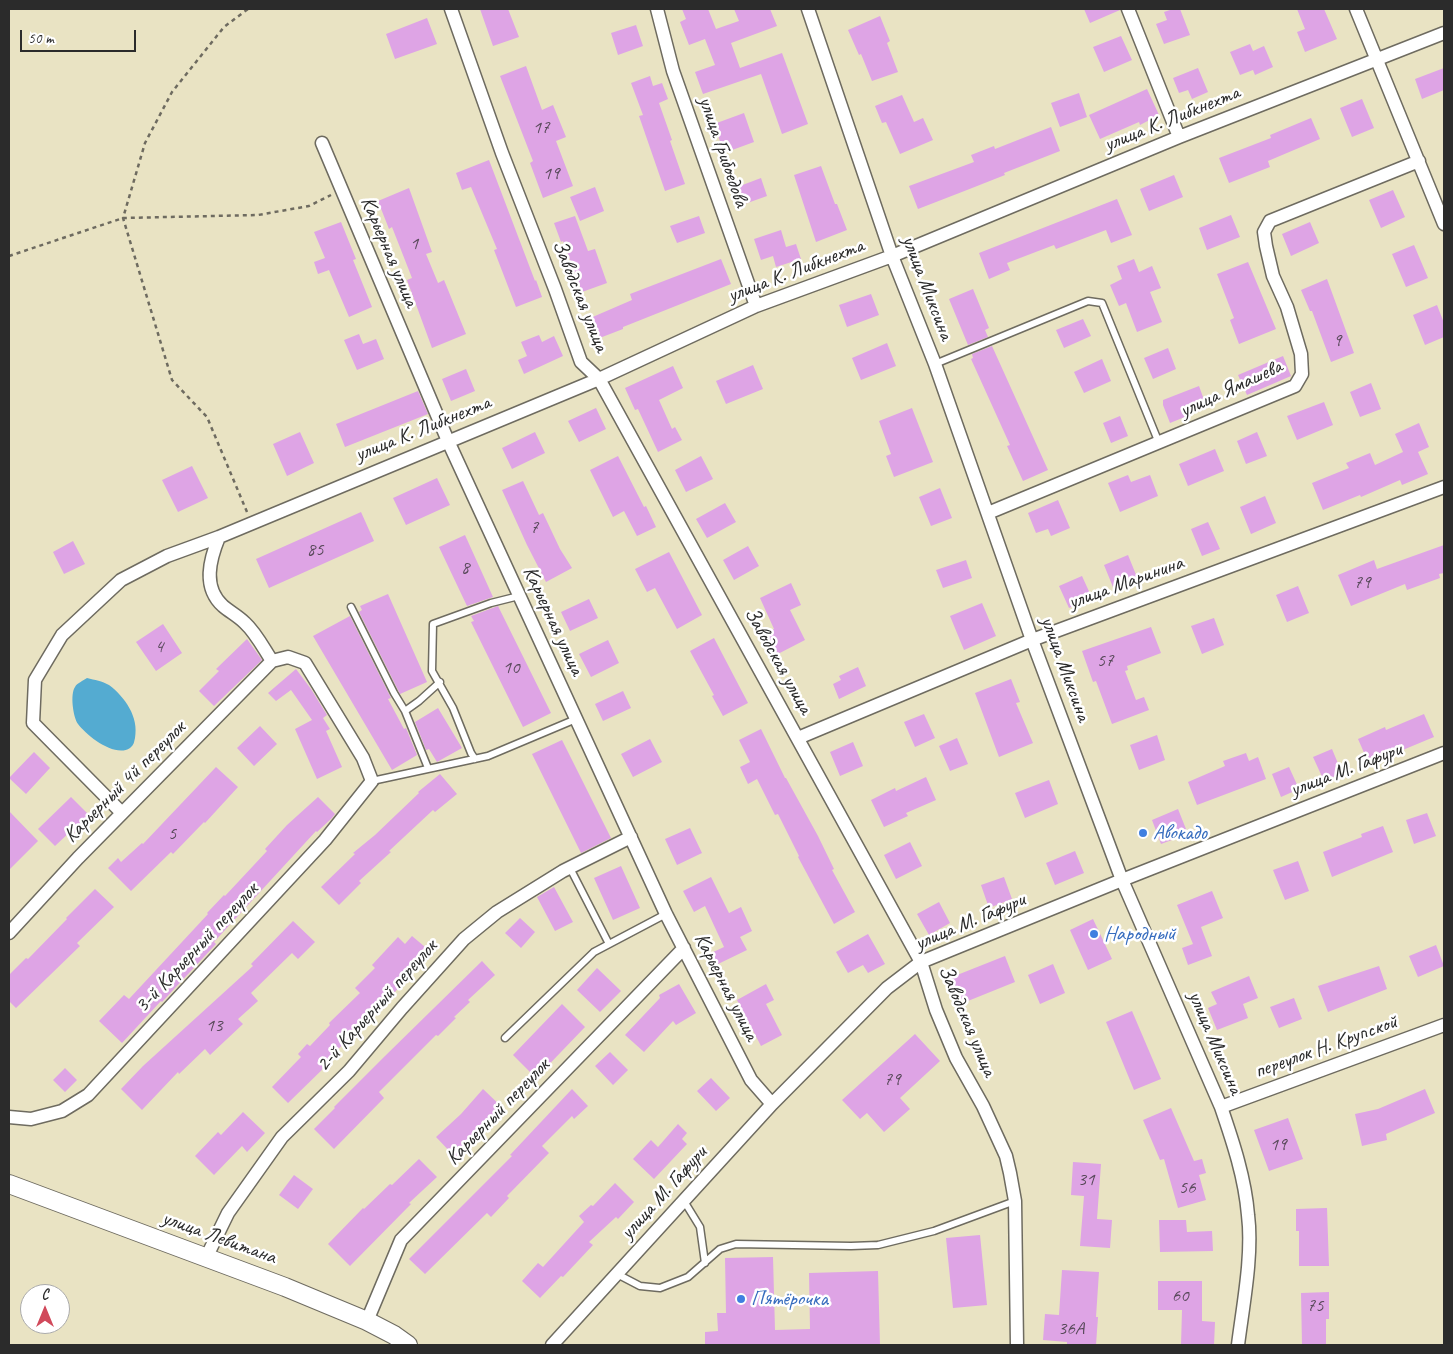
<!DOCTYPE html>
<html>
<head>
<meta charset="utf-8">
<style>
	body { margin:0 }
	#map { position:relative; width:1453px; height:1354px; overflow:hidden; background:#e9e3c3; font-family:Caveat,sans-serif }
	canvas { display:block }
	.frame { position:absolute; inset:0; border:10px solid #2b2b2b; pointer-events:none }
	.north { position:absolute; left:20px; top:1284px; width:50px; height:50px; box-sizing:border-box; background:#fff; border:1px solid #aaa; border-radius:50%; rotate:0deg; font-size:14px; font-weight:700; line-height:20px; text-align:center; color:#2b2b2b }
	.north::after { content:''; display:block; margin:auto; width:18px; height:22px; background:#d1495b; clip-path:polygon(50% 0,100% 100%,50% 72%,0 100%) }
	.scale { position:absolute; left:20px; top:30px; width:116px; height:22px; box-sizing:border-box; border:2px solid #2b2b2b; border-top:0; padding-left:6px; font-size:15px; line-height:18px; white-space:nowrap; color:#2b2b2b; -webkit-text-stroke:4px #fff; paint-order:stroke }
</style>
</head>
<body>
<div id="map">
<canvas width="1453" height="1354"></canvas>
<div class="frame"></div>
<div class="north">С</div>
<div class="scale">50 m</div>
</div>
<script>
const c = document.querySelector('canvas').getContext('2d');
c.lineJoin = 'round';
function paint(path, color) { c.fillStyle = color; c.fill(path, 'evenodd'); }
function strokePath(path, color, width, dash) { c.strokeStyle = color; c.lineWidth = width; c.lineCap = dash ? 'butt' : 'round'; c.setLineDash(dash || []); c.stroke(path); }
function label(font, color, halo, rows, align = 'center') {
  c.font = font + ' Caveat,sans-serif'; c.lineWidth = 5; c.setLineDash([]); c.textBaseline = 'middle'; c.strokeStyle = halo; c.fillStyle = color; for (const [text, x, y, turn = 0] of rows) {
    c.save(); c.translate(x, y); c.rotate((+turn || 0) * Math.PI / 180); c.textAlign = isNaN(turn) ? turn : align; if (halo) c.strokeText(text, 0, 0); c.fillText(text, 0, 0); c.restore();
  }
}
paint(new Path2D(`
	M87,678C95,680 102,681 109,685C125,697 139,717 135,738C134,742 134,745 130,748C115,758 87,736 78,724C73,717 70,694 75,687C77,683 83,681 87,678Z`), '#54abd1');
paint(new Path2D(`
	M480,9H508L519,37L493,46Z
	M682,9H708L716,29L739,21L734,9H770L777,26L731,43L740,68L782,53L808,124L782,134L761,74L703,94L695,72L715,65L705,39L689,45L680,22L686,19Z
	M1084,9H1120V10L1090,23Z
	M1173,9H1180L1190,35L1164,44L1156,24L1167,20L1164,12Z
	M1297,9H1324L1337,39L1305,52L1297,32L1305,29Z
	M880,16L890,41L887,43L898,72L872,81L861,54L859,55L848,30Z
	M427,18L437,44L395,59L386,34Z
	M636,25L643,46L618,55L611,33Z
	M1121,36L1132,60L1104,72L1093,47Z
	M1250,44L1253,51L1264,46L1273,67L1255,75L1253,70L1240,75L1230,52Z
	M526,66L542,110L553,105L566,137L556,141L573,186L543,198L530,163L533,161L500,76Z
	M1198,68L1208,92L1192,99L1188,90L1179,93L1173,78Z
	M1444,68V90L1422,99L1415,79Z
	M650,76L653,86L662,83L668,99L659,103L672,140L670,141L685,184L665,191L639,116L643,115L631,83Z
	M1147,89L1159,115L1140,125L1139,122L1100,139L1089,115Z
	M1079,93L1087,117L1060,127L1051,103Z
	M902,95L914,122L923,118L933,140L900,154L886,122L882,123L875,106Z
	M1362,99L1374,128L1352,137L1340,108Z
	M744,113L754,142L724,153L714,124Z
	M1311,118L1320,139L1268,161L1270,167L1229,183L1219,158L1271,138L1270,135Z
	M1051,127L1060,151L1004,173L1005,175L967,190L918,209L909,186L974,162L971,155L994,146L995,149Z
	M489,160L535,281L536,280L542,297L516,307L494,250L497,249L471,187L462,190L456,173Z
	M821,166L835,204H837L847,230L816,242L794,175Z
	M1174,175L1183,197L1149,211L1140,189Z
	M761,178L767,196L739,206L732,189Z
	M595,187L604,211L580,221L570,197Z
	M409,188L432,252L426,254L438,283L444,280L466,334L432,348L407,280L412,278L392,227L389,229L378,201Z
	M1393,190L1405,217L1381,228L1369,200Z
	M1117,199L1132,235L1111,243L1106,230L1056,249L1054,245L1007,263L1010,270L989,279L979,253Z
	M1231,215L1240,237L1207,250L1199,228Z
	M575,216L588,251L595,249L607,283L582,292L563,241L561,242L554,223Z
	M699,216L705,233L677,243L670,226Z
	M341,222L356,259L353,260L372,307L349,317L329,270L318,274L314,262L325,258L314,232Z
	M1310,222L1319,243L1291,256L1282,234Z
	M781,230L786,247L796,244L801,259L776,267L773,256L761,260L754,239Z
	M1414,245L1428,278L1406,287L1392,254Z
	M721,259L731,284L623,327V329L597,339L588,319L632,300L630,294Z
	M1134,259L1139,272L1152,266L1161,288L1150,292L1162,322L1137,332L1126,303L1119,306L1110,285L1122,279L1117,266Z
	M1248,262L1276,329L1239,344L1230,320L1234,318L1217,274Z
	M1327,279L1354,353L1331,362L1312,311H1310L1301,290Z
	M973,289L989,328L985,330L988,337L968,345L949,299Z
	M871,294L879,315L847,327L839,305Z
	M1437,305L1444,323V337L1425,345L1413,315Z
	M1083,319L1091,336L1064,348L1056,330Z
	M359,334L363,344L376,339L384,359L357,370L344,340Z
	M539,335L542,342L554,336L563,356L524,374L518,360L527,356L521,342Z
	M887,343L896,366L861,380L852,358Z
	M992,346L1048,470L1023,481L1007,446L1010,445L971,359L973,358L972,354Z
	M1168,348L1176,369L1153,379L1144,358Z
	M1283,356L1291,376L1247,395L1238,375Z
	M1102,359L1111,381L1084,393L1074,372Z
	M753,365L763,389L726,404L716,381Z
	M673,366L683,388L659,400L672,429L675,427L682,440L658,452L638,409L635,410L625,388Z
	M466,369L475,391L451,401L442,379Z
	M1371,383L1381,409L1360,417L1350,392Z
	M1199,386L1207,408L1170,423L1163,405V400Z
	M418,391L428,414L345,447L336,424Z
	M1324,402L1333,425L1297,440L1287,416Z
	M596,408L606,429L579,442L568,421Z
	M912,408L933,462L894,477L886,456L891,454L879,421Z
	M1120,416L1128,436L1111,443L1103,423Z
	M1419,423L1429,447L1418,452L1428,474L1402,485L1400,480L1361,497L1360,495L1323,510L1312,483L1349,468L1346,463L1370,453L1375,465L1403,452L1395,434Z
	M300,432L314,463L287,476L273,444Z
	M535,432L545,453L512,469L502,448Z
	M1257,432L1267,456L1246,464L1237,441Z
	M1215,449L1224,471L1188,486L1179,464Z
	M618,456L644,507L646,506L656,527L637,536L624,511L613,517L590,470Z
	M701,456L713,479L686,492L675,470Z
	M192,466L208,498L178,512L162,480Z
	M1128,475L1131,482L1150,475L1158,496L1120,512L1108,483Z
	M437,478L450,505L406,525L393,498Z
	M523,481L539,515L543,513L560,549L572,568L546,582L527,545L502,490Z
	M940,488L952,518L931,526L919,497Z
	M1265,496L1276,523L1251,534L1240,507Z
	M1058,500L1070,528L1051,536L1048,529L1036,533L1028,513Z
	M725,503L736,522L707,538L696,519Z
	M361,512L374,541L269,588L256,559Z
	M1208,522L1220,549L1202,556L1191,529Z
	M465,535L493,597L467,606L439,547Z
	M73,541L85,564L64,574L53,552Z
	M1444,545V573L1439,574L1440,578L1407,590L1405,584L1351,606L1338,575L1374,560L1377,569Z
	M748,546L759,566L734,580L723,560Z
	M669,552L702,615L677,629L655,588L647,592L635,569Z
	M1128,555L1139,582L1115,592L1104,565Z
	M966,560L972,578L943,588L936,570Z
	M1082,576L1092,598L1069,608L1059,586Z
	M791,583L801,605L790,610L805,640L772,657L761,636L774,629L760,598Z
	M1298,586L1309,613L1287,622L1276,595Z
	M388,594L427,682L400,694L359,612L362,610L360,606Z
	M589,599L598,618L570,631L561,612Z
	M982,603L996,636L964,650L950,616Z
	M498,606L551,713L523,727L471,622L474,621L471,616Z
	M350,616L391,698L388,699L404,729L406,728L417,755L392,770L313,636Z
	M1214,618L1224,645L1202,654L1191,626Z
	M163,624L182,653L156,671L136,642Z
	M1151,627L1161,653L1127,666L1128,670L1125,671L1136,700L1144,697L1149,710L1112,724L1096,681L1093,682L1082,651Z
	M714,638L748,703L723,716L712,696L714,695L690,651Z
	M247,639L262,660L214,706L199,691L219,671L216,669Z
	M608,640L619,663L591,677L579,654Z
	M858,667L866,686L839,699L833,684L841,680L839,676Z
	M296,669L311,689L327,715L323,718L330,729L326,731L342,767L317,779L295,729L312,720L291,690L276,701L268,693Z
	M1011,679L1020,702L1016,703L1033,743L999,757L975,693Z
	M623,691L631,708L603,721L595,704Z
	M438,708L462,748L437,762L429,749L426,750L415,722Z
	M924,714L935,738L915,747L904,722Z
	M1424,714L1434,737L1369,764L1358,739L1385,727L1386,730Z
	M260,726L277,744L254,766L237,748Z
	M761,729L785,778H786L818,836L834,869L832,870L855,912L834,924L798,857L799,856L778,814L775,815L757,779L748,784L740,767L750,762L739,740Z
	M1157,735L1165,760L1139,770L1130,745Z
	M957,738L968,764L950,771L939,746Z
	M650,739L662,762L633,777L621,754Z
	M562,740L611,838L581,853L532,754Z
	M853,742L863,766L840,776L830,752Z
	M1332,749L1342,773L1324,781L1313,757Z
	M34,752L50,768L26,794L9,778Z
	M1246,753L1249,761L1258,757L1266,779L1197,805L1188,782L1225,766L1223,761Z
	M216,767L238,787L205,823L204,822L173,854L171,852L131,891L108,868L118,858L121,862L142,843L143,844Z
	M1289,767L1299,789L1281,797L1272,774Z
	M440,774L457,794L435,812L433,810L389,851L391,852L359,881L361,883L339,905L321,887L355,854L353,853L375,835L419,793L418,792Z
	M926,777L936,800L906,813L908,816L884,827L871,800L895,788L896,791Z
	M1049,780L1058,804L1025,818L1015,793Z
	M71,797L92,818L76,834L72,830L55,846L38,829Z
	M318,797L335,814L332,818L317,832L316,831L214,942L216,944L162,1002L161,1001L122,1043L99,1021L124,995L129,999L208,914L207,913L224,895L225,896L267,851L265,849L287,825Z
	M1178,809L1188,834L1161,844L1152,820Z
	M9,811L38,841L9,870Z
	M1427,813L1436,836L1414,844L1406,820Z
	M1383,826L1393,852L1332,877L1323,852L1362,837L1361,834Z
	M690,828L702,853L677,865L665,839Z
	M910,842L922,866L896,879L884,855Z
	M1075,851L1084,873L1055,885L1046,863Z
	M1298,861L1309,891L1285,900L1273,870Z
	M621,866L640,908L613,920L594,878Z
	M711,877L729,913L741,907L752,931L740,937L747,950L716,965L711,953L724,947L705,906L694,912L683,891Z
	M1004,877L1012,899L989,908L981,885Z
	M554,887L573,922L555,931L537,897Z
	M95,889L114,907L77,943L80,946L16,1008L9,1001V975L26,958L28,959L67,919L66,918Z
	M1212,891L1223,918L1201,927L1212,956L1188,965L1182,948L1193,944L1177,905Z
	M939,902L950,923L929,935L917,914Z
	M520,918L535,932L521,948L505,933Z
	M1093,919L1112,959L1088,970L1070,930Z
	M293,921L315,942L298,959L292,953L251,993L258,1001L238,1019L243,1024L210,1055L205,1049L179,1074L178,1072L142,1110L121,1089L143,1066L253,966L251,964Z
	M868,934L885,964L868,973L863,965L848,973L836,952Z
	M412,936L431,952L385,1003L366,1020L326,1062L328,1064L288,1103L272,1087L301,1057L298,1054L307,1044L310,1046L330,1025L329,1023L360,993L355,988L375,968L372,965L398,937L405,944Z
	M1436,945L1444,966L1418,977L1409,956Z
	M1005,956L1015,982L958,1005L947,979Z
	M482,961L495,975L468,1000L470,1002L454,1017L456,1018L438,1036L436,1035L379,1092L384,1098L334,1149L314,1129L335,1108L334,1107L385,1056Z
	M1053,964L1065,993L1040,1004L1028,975Z
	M1379,966L1387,989L1328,1012L1318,986Z
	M597,968L621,991L600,1012L577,990Z
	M1249,976L1258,998L1243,1004L1248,1018L1217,1030L1208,1008L1217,1004L1211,992Z
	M679,984L696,1013L676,1025L673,1021L644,1052L625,1035L660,998L659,995Z
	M766,984L774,1000L766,1004L782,1035L761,1046L737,1000Z
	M1294,998L1302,1019L1279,1028L1270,1007Z
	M562,1004L585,1027L536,1078L513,1055Z
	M1132,1011L1161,1079L1134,1090L1106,1022Z
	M915,1034L940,1061L900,1098L910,1109L884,1132L867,1113L860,1119L842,1100Z
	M610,1052L628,1070L613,1085L595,1066Z
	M65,1068L77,1080L65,1092L53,1080Z
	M711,1078L730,1098L716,1111L697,1091Z
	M483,1089L505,1110L482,1134L480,1133L455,1157L436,1137L461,1114Z
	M572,1089L588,1106L574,1119L572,1116L542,1146L549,1153L507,1196L509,1198L491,1217L487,1213L425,1274L409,1259L512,1156L510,1155Z
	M1425,1089L1435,1113L1386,1134L1387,1140L1362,1146L1355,1114L1378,1109Z
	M1171,1108L1194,1161L1202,1159L1206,1173L1199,1175L1206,1200L1178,1208L1164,1159L1160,1160L1143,1120Z
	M243,1112L265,1133L247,1152L242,1146L214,1175L195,1156L218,1132L221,1135Z
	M1288,1118L1303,1159L1269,1171L1254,1130Z
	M678,1124L687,1133L682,1139L687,1144L654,1179L633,1159L651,1140L658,1147Z
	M419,1159L437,1177L409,1203L411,1204L350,1266L328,1244L363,1208L364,1209L390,1184L392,1185Z
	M1073,1162L1101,1164L1097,1219L1112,1220L1110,1248L1080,1246L1084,1196L1071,1195Z
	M294,1175L313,1189L298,1209L279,1195Z
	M615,1183L634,1202L618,1219L616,1217L589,1242L593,1245L563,1277L561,1276L540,1298L522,1281L538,1263L543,1267L584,1222L579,1216L591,1205L593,1206Z
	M1327,1208L1329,1266H1299V1231H1296V1209Z
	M1159,1220H1186L1187,1232L1212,1231L1213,1251L1160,1252Z
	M980,1235L987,1305L953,1308L946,1238Z
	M773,1257L775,1330L810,1329L809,1273L878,1271L880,1345H705V1332L718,1331L717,1313H726L725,1258Z
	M1062,1270L1099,1272L1096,1317H1098L1096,1345H1067V1342L1043,1340L1045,1314L1059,1315Z
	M1158,1281H1202V1321L1215,1322L1214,1345H1181L1182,1310H1158Z
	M1329,1292V1319H1326V1345H1302L1301,1293Z`), '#dea4e5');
const service = new Path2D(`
	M935,364L1088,301L1102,303L1159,443
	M351,607L394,693L405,711L419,701L440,682
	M405,711L428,768
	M475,759L471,753L453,708L432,671L433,624L491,603L519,596
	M372,781L488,756L576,719
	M570,868L609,944
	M505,1038L594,952L666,914
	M684,1201L700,1227L705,1263
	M617,1274L640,1286L660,1288L688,1277L720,1249L736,1244L851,1246L878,1245L934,1231L1015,1201`);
const minor = new Path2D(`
	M451,9L502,153L555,289L581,362L599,379L921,962L936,1010L956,1058L983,1106L1006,1156L1010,1173L1015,1201L1017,1345
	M657,9L673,71L756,306
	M808,9L892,256L935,364L1032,640L1122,880L1221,1107C1233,1142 1245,1178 1248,1215C1253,1255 1243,1305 1238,1345
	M1128,9L1179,137
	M1356,9L1444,224
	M322,143L448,441L666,914L751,1080L772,1104
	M988,513L1295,386L1302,374L1301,354L1287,307L1273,276L1266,246L1264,232L1270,221L1419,161
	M219,537C210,559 202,587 223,606C230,612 238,616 245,623C256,633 264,649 272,661
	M798,738L1032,640L1444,487
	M122,813L33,723L35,680L62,635L121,580L167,556L219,537L599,379L756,306L892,256L1179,137L1444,33
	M9,933L78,858L272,661
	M1221,1107L1444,1025
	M9,1117L31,1119L62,1111L88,1095L325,840L372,781L363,758L305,663L288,657L272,661
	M206,1258L228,1213L282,1137L349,1071L402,1008L464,939L497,912L563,871L631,837
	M367,1321L401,1240L684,948
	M552,1345L772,1104L887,988L921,962L1122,880L1444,753`);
const secondary = new Path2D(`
	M9,1184L285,1287L367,1321L394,1335L408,1345`);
strokePath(service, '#6e6b60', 9);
strokePath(minor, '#6e6b60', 15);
strokePath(secondary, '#6e6b60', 20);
strokePath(new Path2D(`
	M9,256L123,218L258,215L309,206L331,195
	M247,512L207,417L172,380L123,218L145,143L172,92L224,27L248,9`), '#6e6b60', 2.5, [4, 4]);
strokePath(service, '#fff', 6);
strokePath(minor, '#fff', 12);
strokePath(secondary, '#fff', 18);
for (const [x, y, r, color] of [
	[1143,833,5,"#3f7fe0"],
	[1094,934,5,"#3f7fe0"],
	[741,1299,5,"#3f7fe0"]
]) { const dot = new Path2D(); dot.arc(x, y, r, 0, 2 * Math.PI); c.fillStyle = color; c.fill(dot); strokePath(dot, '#fff', 2); }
label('19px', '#58495a', null, [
	["17",541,128],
	["19",551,174],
	["1",414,244],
	["9",1337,341],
	["7",534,528],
	["85",315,550],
	["8",465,568],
	["79",1362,583],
	["4",159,647],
	["57",1105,661],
	["10",511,668],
	["5",172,834],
	["13",214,1026],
	["79",892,1080],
	["19",1278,1145],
	["31",1086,1180],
	["56",1187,1188],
	["60",1180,1296],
	["75",1315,1306],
	["36А",1071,1329]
]);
label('21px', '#2b2b2b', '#fff', [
	["улица К. Либкнехта",1172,119,-22],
	["улица Грибоедова",723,152,71],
	["Карьерная улица",389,252,67],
	["улица К. Либкнехта",796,271,-21],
	["улица Миксина",927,288,69],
	["Заводская улица",580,296,68],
	["улица Ямашева",1231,389,-25],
	["улица К. Либкнехта",423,429,-22],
	["улица Маринина",1126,583,-20],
	["Карьерная улица",553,621,65],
	["Заводская улица",778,661,61],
	["улица Миксина",1065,669,70],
	["улица М. Гафури",1346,770,-21],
	["Карьерный 4й переулок",125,782,-45],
	["улица М. Гафури",970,922,-23],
	["3-й Карьерный переулок",197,948,-47],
	["Карьерная улица",726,987,63],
	["2-й Карьерный переулок",377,1006,-48],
	["Заводская улица",967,1021,67],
	["улица Миксина",1215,1043,67],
	["переулок Н. Крупской",1326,1047,-20],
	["Карьерный переулок",498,1112,-46],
	["улица М. Гафури",664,1193,-48],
	["улица Левитана",219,1238,20]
]);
label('21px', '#366cbe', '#fff', [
	["Авокадо",1153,833],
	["Народный",1104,934],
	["Пятёрочка",751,1299]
], 'left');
</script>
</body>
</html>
